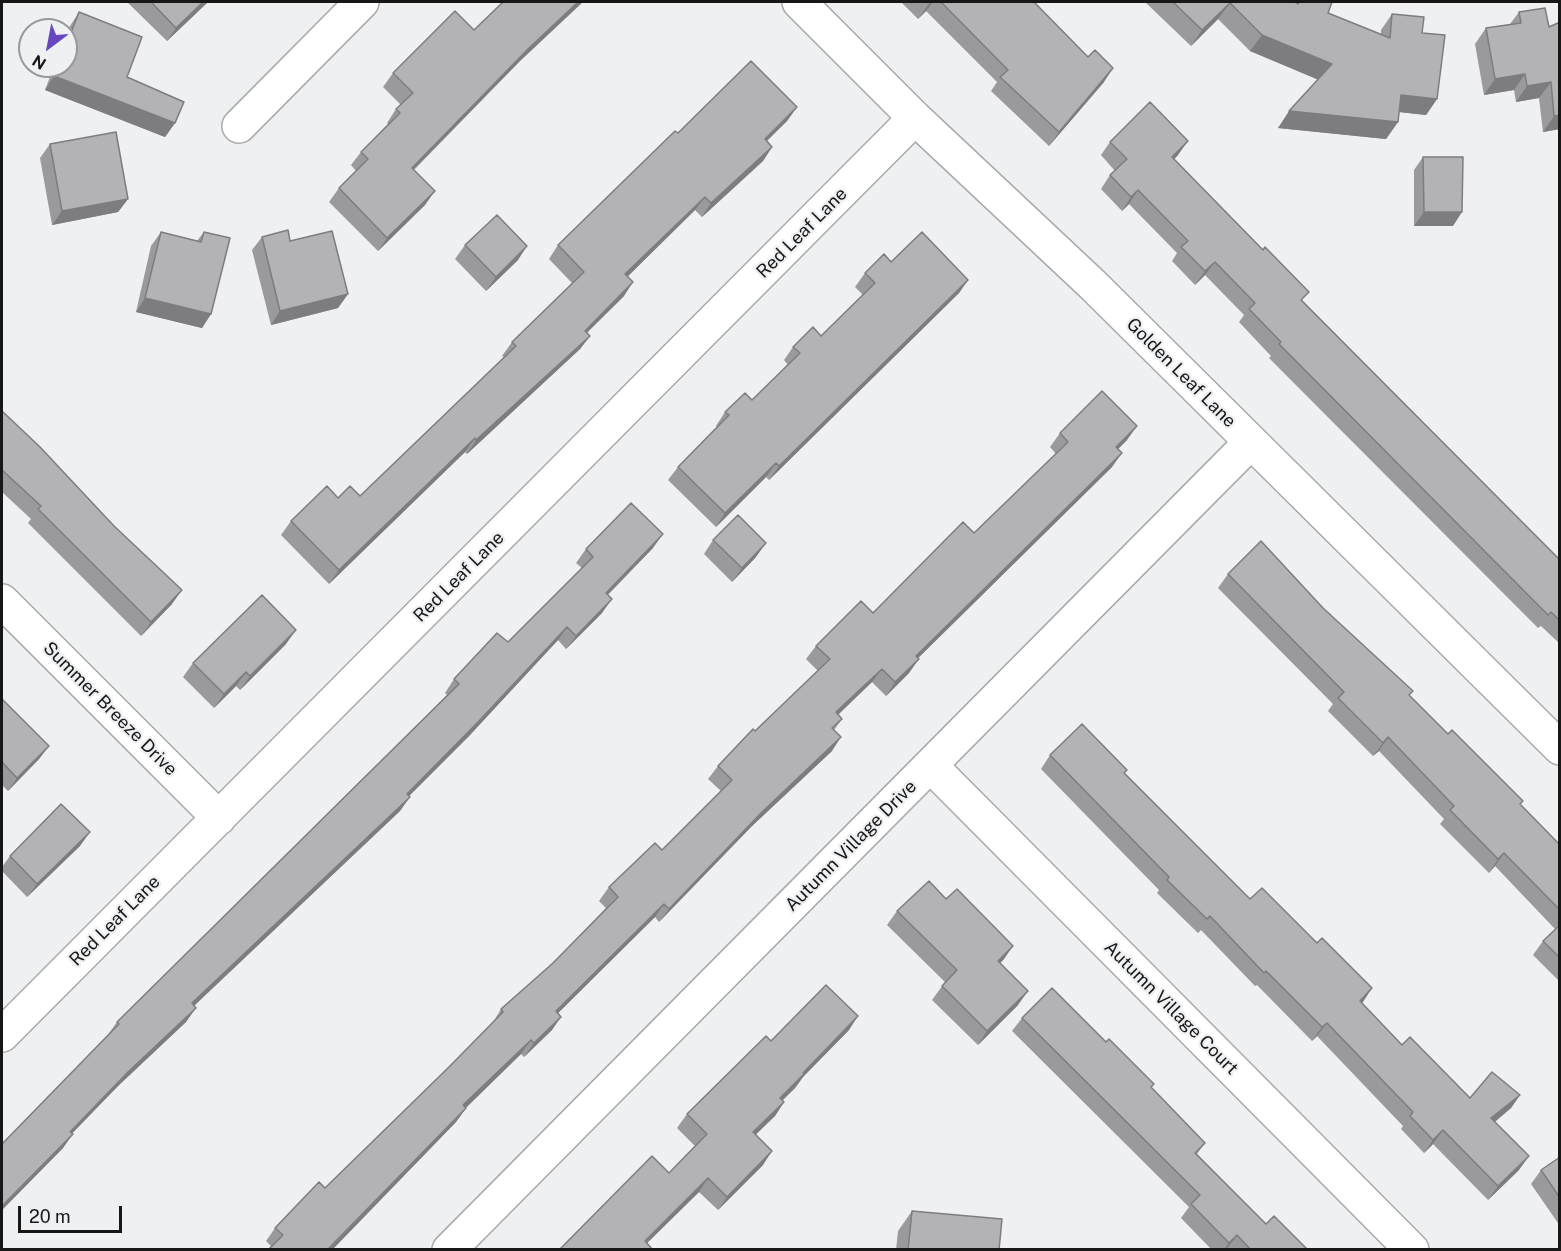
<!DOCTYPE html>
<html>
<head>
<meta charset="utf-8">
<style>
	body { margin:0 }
	#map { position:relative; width:1561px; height:1251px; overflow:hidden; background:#eef0f2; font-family:"Public Sans",sans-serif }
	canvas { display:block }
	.frame { position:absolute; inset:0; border:3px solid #171718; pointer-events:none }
	.north { position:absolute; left:18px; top:18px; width:60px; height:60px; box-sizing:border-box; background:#eef0f2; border:2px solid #98999b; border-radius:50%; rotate:212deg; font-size:16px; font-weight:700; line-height:24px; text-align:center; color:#171718 }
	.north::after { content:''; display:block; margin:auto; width:21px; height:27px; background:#6846be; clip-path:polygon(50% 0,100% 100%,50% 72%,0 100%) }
	.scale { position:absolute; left:18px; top:1206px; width:104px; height:27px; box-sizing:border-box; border:3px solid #171718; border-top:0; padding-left:8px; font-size:18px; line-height:21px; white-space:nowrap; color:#171718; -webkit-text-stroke:4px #eef0f2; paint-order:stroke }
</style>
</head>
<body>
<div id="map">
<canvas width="1561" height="1251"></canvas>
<div class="frame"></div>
<div class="north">N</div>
<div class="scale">20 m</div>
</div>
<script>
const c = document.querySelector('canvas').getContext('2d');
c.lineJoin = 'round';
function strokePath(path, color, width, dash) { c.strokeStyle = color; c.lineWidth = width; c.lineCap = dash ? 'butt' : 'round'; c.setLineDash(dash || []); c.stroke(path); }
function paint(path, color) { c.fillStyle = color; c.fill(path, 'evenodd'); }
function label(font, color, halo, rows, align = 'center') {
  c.font = font + ' "Public Sans",sans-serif'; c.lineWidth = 4.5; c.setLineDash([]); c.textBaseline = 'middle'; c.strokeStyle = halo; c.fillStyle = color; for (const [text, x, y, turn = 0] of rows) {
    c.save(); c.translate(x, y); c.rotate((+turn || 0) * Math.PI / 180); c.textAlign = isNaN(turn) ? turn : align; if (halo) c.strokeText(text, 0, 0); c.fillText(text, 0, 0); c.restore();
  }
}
const minor = new Path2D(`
	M799,2L915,118L1093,285L1560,748
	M239,126L362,2
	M2,601L219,818
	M931,766L1412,1250
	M2,1035L915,118
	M449,1250L1251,442`);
strokePath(minor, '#a8aaab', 36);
strokePath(minor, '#fff', 33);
paint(new Path2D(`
	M127,2H208L167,41Z
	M901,2H1034L1104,82L1049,146L991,91L997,82L926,11L918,19Z
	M1145,2H1332L1328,13L1381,34V30L1392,14L1422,33L1437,99L1426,115L1399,112L1398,122L1386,139L1278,128L1318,79L1250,51L1218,19L1191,46Z
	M79,12L127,77L175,123L165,137L45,90L54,66H66V35L70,26Z
	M1519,12L1549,27L1560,129L1543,132L1539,98L1516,102L1514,90L1484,95L1475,44L1486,28L1510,24Z
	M474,30L518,63L414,170L425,205L378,251L329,202L339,188L356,171L351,165L361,152L388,124L387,123L396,109L401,105L383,87L393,73Z
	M797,107L787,121L767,141L772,147L763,161L702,217L695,210L628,276L624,296L587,333L590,336L580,349L467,454L465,452L329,584L281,535L291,521L338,498L360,496L504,357L502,356L512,342L572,283L549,259L558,245L678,133Z
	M1110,142L1178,155L1174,159L1303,301L1560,560V644L1541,626L1538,628L1269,358L1271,356L1239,322L1244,315L1205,275L1195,285L1172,261L1177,253L1129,204L1122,211L1101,189L1110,175L1115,171L1101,155Z
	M50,144L128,199L118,212L52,225L40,158Z
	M1423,157L1453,226H1414V170Z
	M161,232L197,241L204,232L211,314L202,328L136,312L151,246Z
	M262,237L290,241L348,294L338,308L271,325L252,250Z
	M465,245L518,260L486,291L455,259Z
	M891,262L968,280L959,293L769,480L766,477L716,527L668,480L678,467L717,427L716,426L725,412L752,400L788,365L784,360L793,347L821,336L863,295L855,287L865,273Z
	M2,411L172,604L141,636L28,523L31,519L2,492Z
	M1060,433L1127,440L1118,449L1112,467L918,658L909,673L886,696L872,682L838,715L842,719L834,730L832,751L752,826L659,922L655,917L558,1013L552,1030L524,1057L521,1054L466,1108L456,1122L332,1250H268L271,1246L266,1241L275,1228L325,1188L450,1066L492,1024L501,1009L553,963L606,908L599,901L609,887L662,850L721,791L708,779L718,766L818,671L806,659L816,646L873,613L974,533L1056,454L1050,447Z
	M713,540L756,557L732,582L704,554Z
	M653,548L608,595L602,613L566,649L558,640L469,736L409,796L400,811L194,1006L186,1022L118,1086L72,1133L63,1148L2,1210V1144L107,1036L117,1022L447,695L445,693L454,679L508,642L582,568L576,563L586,549Z
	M1228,574L1323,608L1448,734L1560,845V982L1533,955L1543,941L1555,929L1495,866L1489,873L1440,824L1444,819L1379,751L1373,756L1328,711L1333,704L1218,588Z
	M286,644L240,690L236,686L214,708L183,677L193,663Z
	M2,699L49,746L39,759L8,791L2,785Z
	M1050,755L1125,773L1250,899L1361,1003L1402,1045L1470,1098L1520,1095L1511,1108L1495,1122L1519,1170L1488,1200L1433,1144L1424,1153L1401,1129L1403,1126L1317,1036L1312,1041L1257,985L1255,986L1201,930L1198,933L1157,893L1159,890L1041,769Z
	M80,846L27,897L2,871V867L10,856Z
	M897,911L1004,959L1000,963L1018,1005L978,1045L932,1000L945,982L887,925Z
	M1022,1018L1106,1042L1205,1143L1197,1154L1266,1224L1308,1250H1212L1181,1218L1189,1207L1012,1031Z
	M849,1030L803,1077L795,1088L782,1100L784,1102L775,1116L755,1135L763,1165L718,1210L699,1192L647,1243L559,1250L669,1173L695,1146L677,1128L687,1114L771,1041Z
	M1560,1157V1226L1531,1184L1541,1170Z
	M912,1211L999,1250H896L898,1231Z`), '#9a9a9c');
paint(new Path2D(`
	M203,2H208L167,41L176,28Z
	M578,2H583L518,63L402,181L412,168L528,49Z
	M931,2H933L926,11L918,19L928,5Z
	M1230,3L1218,19L1191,46L1202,30Z
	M1262,35L1332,64L1321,81L1250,51Z
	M1113,68L1104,82L1049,146L1059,132Z
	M1525,74L1514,90L1484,95L1495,79Z
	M54,76L175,123L165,137L45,90Z
	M1551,82L1539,98L1516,102L1527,86Z
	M1401,95L1437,99L1426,115L1390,111Z
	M797,107L787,121L755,152L765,139Z
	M1289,111L1398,122L1386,139L1278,128Z
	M1560,115V129L1543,132L1554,116Z
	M1188,141L1178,155L1163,171L1172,157Z
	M772,147L763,161L702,217L711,203Z
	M1138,190L1129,204L1122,211L1131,197Z
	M435,191L425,205L378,251L387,238Z
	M705,197L695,210L616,288L625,274Z
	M128,199L118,212L52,225L62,211Z
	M1424,212H1462L1453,226H1414Z
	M527,246L518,260L486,291L496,277Z
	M1215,262L1205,275L1195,285L1205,271Z
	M968,280L959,293L769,480L779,466Z
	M633,282L624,296L575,344L585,331Z
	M348,294L338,308L271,325L280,311Z
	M145,298L211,314L202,328L136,312Z
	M590,336L580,349L467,454L476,440Z
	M1137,426L1127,440L1106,461L1116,447Z
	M475,438L465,452L329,584L339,570Z
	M1122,453L1112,467L906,670L916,656Z
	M776,463L766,477L716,527L725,513Z
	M663,534L653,548L596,606L606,593Z
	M766,543L756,557L732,582L742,568Z
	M182,590L172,604L141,636L151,622Z
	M612,599L602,613L566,649L576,636Z
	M567,627L558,640L469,736L397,808L407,794Z
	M296,630L286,644L240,690L250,676Z
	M919,659L909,673L886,696L895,682Z
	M882,669L872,682L826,726L836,712Z
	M246,672L236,686L214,708L224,694Z
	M841,737L832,751L752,826L659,922L669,909L762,812Z
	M1388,737L1379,751L1373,756L1383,743Z
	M49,746L39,759L8,791L17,778Z
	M410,797L400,811L182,1017L192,1003Z
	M90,832L80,846L27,897L37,884Z
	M1504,853L1495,866L1489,873L1498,859Z
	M664,904L655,917L546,1025L556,1011Z
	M1013,946L1004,959L989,975L998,961Z
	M1372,988L1363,1002L1350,1015L1360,1001Z
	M1028,991L1018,1005L978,1045L987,1031Z
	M196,1008L186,1022L118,1086L61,1145L70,1132L128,1072Z
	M858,1016L849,1030L803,1077L795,1088L771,1112L780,1098L803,1073Z
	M561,1017L552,1030L524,1057L534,1043Z
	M1327,1023L1317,1036L1312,1041L1322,1027Z
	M531,1040L521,1054L454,1119L463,1105Z
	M1520,1095L1511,1108L1482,1132L1491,1118Z
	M784,1102L775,1116L744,1146L753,1132Z
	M466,1108L456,1122L332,1250H328Z
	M1443,1130L1433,1144L1424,1153L1433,1140Z
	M73,1134L63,1148L2,1210V1206Z
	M772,1151L763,1165L718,1210L727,1197Z
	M1529,1156L1519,1170L1488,1200L1498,1186Z
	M708,1178L699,1192L640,1250L645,1241Z
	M1237,1235L1227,1249L1224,1250L1229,1243Z`), '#7d7d7f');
const building = new Path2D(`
	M151,2H203L176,28Z
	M503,2H578L528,49L412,168L435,191L387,238L339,188L368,159L361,152L400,113L396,109L413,93L393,73L455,11L474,30Z
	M941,2H1034L1088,57L1095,50L1113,68L1059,132L1000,77L1008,70Z
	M1173,2H1295L1298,4L1299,2H1332L1328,13L1390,38L1392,14L1424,17L1422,33L1445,35L1437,99L1401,95L1398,122L1289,111L1332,64L1262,35L1230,3L1202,30Z
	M1545,8L1549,27L1560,22V115L1554,116L1551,82L1527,86L1525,74L1495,79L1486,28L1521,23L1519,12Z
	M79,12L142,37L127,77L184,102L175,123L54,76L58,66H66V46Z
	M751,61L797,107L765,139L772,147L711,203L705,197L625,274L633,282L585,331L590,336L476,440L475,438L339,570L291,521L327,486L338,498L350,486L360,496L516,346L512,342L584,272L558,245L675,131L678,133Z
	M1150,102L1188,141L1172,157L1263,250L1265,247L1309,292L1301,300L1560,560V621L1551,612L1548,615L1279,344L1281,342L1249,309L1255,303L1215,262L1205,271L1181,247L1188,241L1138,190L1131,197L1110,175L1127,159L1110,142Z
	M116,132L128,199L62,211L50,144Z
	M1423,157H1463L1462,212H1424Z
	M497,215L527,246L496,277L465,245Z
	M288,230L290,241L332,231L348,294L280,311L262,237Z
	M161,232L201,242L204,232L230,238L211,314L145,298Z
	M922,232L968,280L779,466L776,463L725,513L678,467L729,415L725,412L745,393L752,400L800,353L793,347L813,327L821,336L875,283L865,273L884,254L891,262Z
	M1102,391L1137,426L1116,447L1122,453L916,656L919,659L895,682L882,669L836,712L842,719L832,728L841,737L762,812L669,909L664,904L556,1011L561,1017L534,1043L531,1040L463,1105L466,1108L329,1248L328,1250H268L283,1235L275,1228L319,1182L325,1188L450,1066L503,1012L501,1009L553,963L618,897L609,887L655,843L662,850L732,780L718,766L753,729L755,731L830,659L816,646L861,601L873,613L963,522L974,533L1068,442L1060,433Z
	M2,411L40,447L114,526L182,590L151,622L38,509L41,506L2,470Z
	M631,503L663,534L606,593L612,599L576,636L567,627L478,722L407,794L410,797L192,1003L196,1008L128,1072L70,1132L73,1134L2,1206V1144L119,1024L117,1022L459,684L454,679L497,633L508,642L593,557L586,549Z
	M738,515L766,543L742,568L713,540Z
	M1261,541L1323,608L1413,691L1409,695L1448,734L1452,730L1523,801L1520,804L1560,845V910L1504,853L1498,859L1450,810L1454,806L1388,737L1383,743L1338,698L1344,692L1228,574Z
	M262,595L296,630L250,676L246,672L224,694L193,663Z
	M2,699L49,746L17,778L2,762Z
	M1082,724L1127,770L1124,773L1250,899L1262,888L1317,943L1322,938L1372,988L1360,1001L1402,1045L1410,1037L1470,1098L1492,1072L1520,1095L1491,1118L1529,1156L1498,1186L1443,1130L1433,1140L1410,1116L1413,1112L1327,1023L1322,1027L1266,971L1264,973L1210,916L1207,919L1167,880L1169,877L1050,755Z
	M61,804L90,832L37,884L10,856Z
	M929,881L946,899L957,889L1013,946L998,961L1028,991L987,1031L942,986L957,970L897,911Z
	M1560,925V958L1543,941Z
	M826,985L858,1016L803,1073L804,1074L780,1098L784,1102L753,1132L772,1151L727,1197L708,1178L645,1241L653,1250H559L652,1156L669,1173L707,1134L687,1114L766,1036L771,1041Z
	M1052,988L1106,1042L1109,1039L1154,1084L1151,1087L1205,1143L1195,1153L1266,1224L1274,1216L1308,1250H1251L1237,1235L1229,1243L1191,1204L1200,1195L1022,1018Z
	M1560,1157V1198L1541,1170Z
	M912,1211L1002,1219L999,1250H908Z`);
paint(building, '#b3b3b5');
strokePath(building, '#7d7d7f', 1.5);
label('18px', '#171718', '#eef0f2', [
	["Red Leaf Lane",802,233,-45],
	["Golden Leaf Lane",1181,373,45],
	["Red Leaf Lane",459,577,-45],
	["Summer Breeze Drive",110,709,45],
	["Autumn Village Drive",851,846,-45],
	["Red Leaf Lane",115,921,-45],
	["Autumn Village Court",1171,1008,45]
]);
</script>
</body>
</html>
